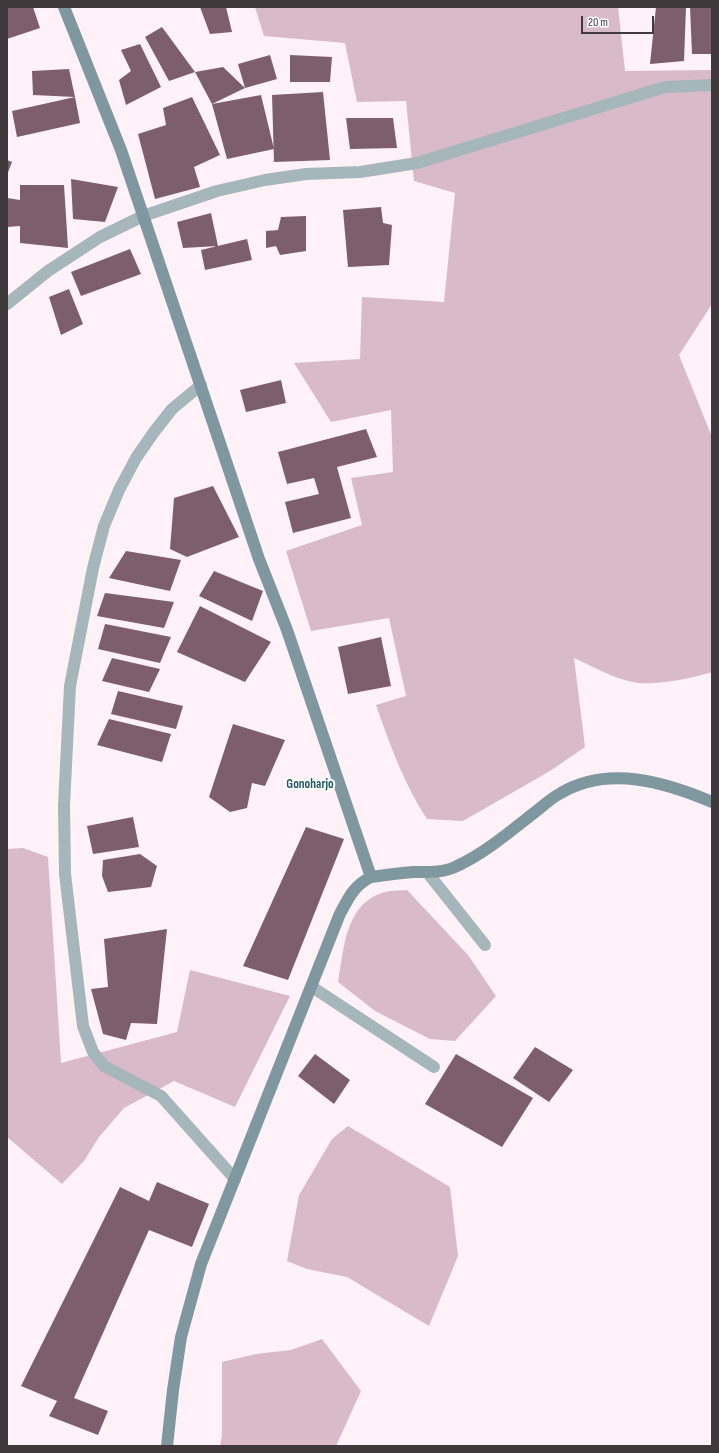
<!DOCTYPE html>
<html>
<head>
<meta charset="utf-8">
<style>
	body { margin:0 }
	#map { position:relative; width:719px; height:1453px; overflow:hidden; background:#fef1f7; font-family:"Sofia Sans Condensed",sans-serif }
	canvas { display:block }
	.frame { position:absolute; inset:0; border:8px solid #40393c; pointer-events:none }
	.scale { position:absolute; left:581px; top:16px; width:73px; height:18px; box-sizing:border-box; border:2px solid #40393c; border-top:0; padding-left:5px; font-size:12px; line-height:14px; white-space:nowrap; color:#40393c; -webkit-text-stroke:3px #fff; paint-order:stroke }
</style>
</head>
<body>
<div id="map">
<canvas width="719" height="1453"></canvas>
<div class="frame"></div>
<div class="scale">20 m</div>
</div>
<script>
const c = document.querySelector('canvas').getContext('2d');
c.lineJoin = 'round';
function paint(path, color) { c.fillStyle = color; c.fill(path, 'evenodd'); }
function strokePath(path, color, width, dash) { c.strokeStyle = color; c.lineWidth = width; c.lineCap = dash ? 'butt' : 'round'; c.setLineDash(dash || []); c.stroke(path); }
function label(font, color, halo, rows, align = 'center') {
  c.font = font + ' "Sofia Sans Condensed",sans-serif'; c.lineWidth = 4; c.setLineDash([]); c.textBaseline = 'middle'; c.strokeStyle = halo; c.fillStyle = color; for (const [text, x, y, turn = 0] of rows) {
    c.save(); c.translate(x, y); c.rotate((+turn || 0) * Math.PI / 180); c.textAlign = isNaN(turn) ? turn : align; if (halo) c.strokeText(text, 0, 0); c.fillText(text, 0, 0); c.restore();
  }
}
paint(new Path2D(`
	M255,7H618L625,71L712,70V304L679,355L712,437V672C693,678 658,685 638,683C616,680 594,667 574,658L585,747L550,771L463,821L427,819C404,784 390,745 376,705L406,696L389,618L311,631L286,551L362,525L351,478L393,472L391,410L331,422L294,363L360,359L362,297L444,302L455,193L414,181L406,101L357,102L345,43L264,36Z
	M23,848L48,857L61,1063L177,1032L190,970L290,996L235,1107L174,1081L124,1108L99,1137L84,1161L62,1184L7,1137V849Z
	M407,890L468,955L496,996L455,1041L430,1039L375,1011L338,982C344,949 345,905 382,893C389,890 399,891 407,890Z
	M348,1126L450,1187L458,1256L429,1326L347,1277L307,1269L287,1261L299,1195L332,1139Z
	M322,1339L361,1391L336,1446H220L222,1436V1362L256,1354L291,1350Z`), '#d8bac9');
paint(new Path2D(`
	M7,7H33L40,28L7,39Z
	M200,7H226L232,32L210,34Z
	M656,7H686L684,61L650,64Z
	M690,7H712V54H692Z
	M162,27L195,72L223,67L245,88L212,104L195,72L169,81L145,37Z
	M140,44L161,87L126,105L119,80L131,71L121,50Z
	M270,55L277,79L245,88L238,64Z
	M290,55L332,57L330,82H290Z
	M69,69L75,97L33,95L32,71Z
	M323,92L330,160L274,162L272,95Z
	M261,95L274,149L227,159L212,104Z
	M75,97L80,123L17,137L12,111Z
	M192,97L220,155L194,167L200,187L155,199L138,134L166,125L163,108Z
	M346,118H393L397,148L350,149Z
	M7,160L12,162L7,175Z
	M71,179L118,187L105,222L73,219Z
	M20,185H64L68,248L20,243V226L7,227V198L20,200Z
	M381,207L383,223L392,225L389,265L348,267L343,210Z
	M211,213L218,246L183,248L177,222Z
	M306,216V251L280,255L276,246L266,248V231L278,230L281,217Z
	M247,239L252,260L205,270L201,250Z
	M130,249L141,274L81,296L71,272Z
	M69,289L83,324L61,335L49,297Z
	M281,380L286,403L246,412L240,390Z
	M366,429L377,457L337,467L351,518L293,533L285,502L319,494L314,478L287,484L278,452Z
	M213,486L239,537L187,557L170,549L174,498Z
	M126,551L181,560L170,591L109,578Z
	M214,571L263,591L252,621L199,596Z
	M105,593L174,602L164,628L97,616Z
	M200,606L271,642L245,682L177,652Z
	M105,624L171,637L160,663L98,649Z
	M381,637L391,686L348,694L338,647Z
	M112,658L160,669L149,692L102,681Z
	M118,691L183,706L176,729L111,714Z
	M109,719L171,734L162,762L97,745Z
	M233,724L285,740L265,786L252,783L247,808L230,812L209,797Z
	M133,817L139,847L93,854L87,826Z
	M306,827L344,839L288,980L243,966Z
	M140,854L157,866L151,887L108,892L102,876L103,860Z
	M167,929L157,1024L131,1023L126,1040L103,1034L91,989L108,987L104,939Z
	M535,1047L573,1070L549,1102L513,1078Z
	M315,1054L350,1080L334,1104L298,1076Z
	M456,1054L533,1098L502,1147L425,1104Z
	M157,1182L209,1204L192,1247L149,1230L74,1398L108,1411L98,1435L49,1416L57,1401L21,1386L120,1187L149,1201Z`), '#7c5e6d');
strokePath(new Path2D(`
	M427,872L485,945
	M312,987L434,1067`), '#a6b7bb', 12);
strokePath(new Path2D(`
	M7,304L48,271L100,237L143,216L217,191L265,180L306,174L360,172L417,163L665,87L712,85
	M201,385L172,409L154,432L136,458L119,490L104,526L93,568L70,686L64,805L65,874L83,1026L93,1052L104,1066L161,1096L235,1179`), '#a6b7bb', 12);
strokePath(new Path2D(`
	M64,7L121,150L259,559L287,630L371,877C353,886 348,899 339,916L201,1264L181,1337L173,1390L167,1446
	M371,877C385,875 399,873 413,872C428,872 444,873 457,866C487,852 513,829 539,809C546,803 553,797 561,793C608,765 665,782 712,802`), '#7f989f', 12);
label('bold 13px', '#225865', '#fff', [
	["Gonoharjo",310,785]
]);
</script>
</body>
</html>
